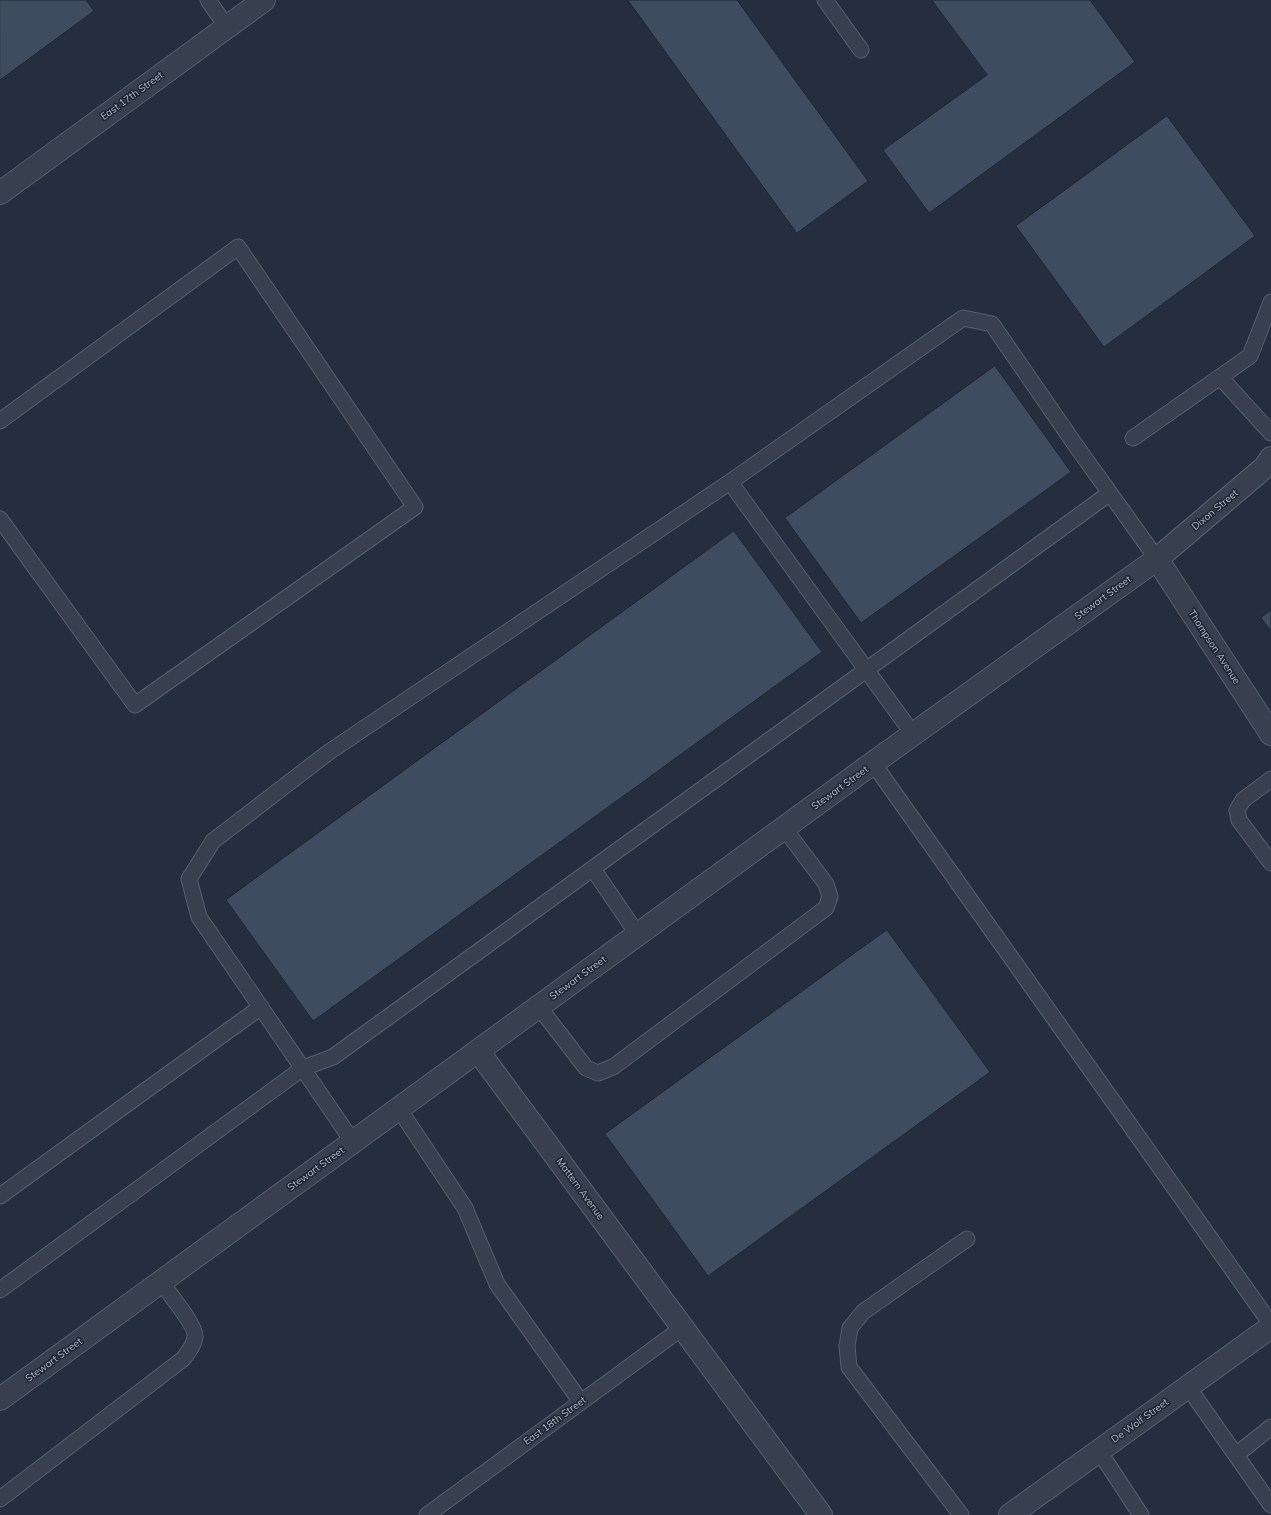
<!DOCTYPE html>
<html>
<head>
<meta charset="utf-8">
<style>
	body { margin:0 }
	canvas { display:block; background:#242e3f }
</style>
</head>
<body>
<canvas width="1271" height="1515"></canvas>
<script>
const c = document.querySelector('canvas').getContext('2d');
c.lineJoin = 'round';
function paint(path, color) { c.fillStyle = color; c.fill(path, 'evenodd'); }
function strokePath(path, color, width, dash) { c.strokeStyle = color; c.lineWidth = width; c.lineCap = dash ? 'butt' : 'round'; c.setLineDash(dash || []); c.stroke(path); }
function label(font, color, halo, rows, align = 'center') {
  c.font = font + ' Mulish,sans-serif'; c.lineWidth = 3; c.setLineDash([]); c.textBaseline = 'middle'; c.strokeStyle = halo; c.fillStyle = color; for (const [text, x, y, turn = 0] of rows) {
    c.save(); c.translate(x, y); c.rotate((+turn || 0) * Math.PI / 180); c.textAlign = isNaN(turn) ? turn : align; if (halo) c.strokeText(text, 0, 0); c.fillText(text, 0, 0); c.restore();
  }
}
const building = new Path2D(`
	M0,0H86L94,11L0,80Z
	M628,0H737L868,181L797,233Z
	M932,0H1090L1135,62L929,213L883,150L987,75Z
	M1167,116L1255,236L1104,347L1016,226Z
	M995,366L1071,472L861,623L785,518Z
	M734,531L822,652L313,1021L226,900Z
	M1271,610V631L1261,618Z
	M887,930L990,1072L708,1276L605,1134Z`);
paint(building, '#3f4c5f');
strokePath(building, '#1f2736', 1);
const service = new Path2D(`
	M208,0L227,27
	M825,0L861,50
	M1220,377L1271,433
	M0,421L238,247L415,507L135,705L0,519
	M1133,438L1250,356L1271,302
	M730,482L913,734
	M873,763L1271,1324
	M1271,779L1243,800L1237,810L1239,820L1271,863
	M593,869L638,935
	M539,1007L586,1068L598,1073L613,1067L826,908L830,897L826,884L784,828
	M399,1109L465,1208L497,1284L581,1402
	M353,1142L199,917L189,879L213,841L329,752L730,482L963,318L992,324L1074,443L1157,559
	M0,1196L261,1007
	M0,1290L303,1068L333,1057L1110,493
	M1188,1387L1271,1505
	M1099,1451L1141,1515
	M1236,1455L1271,1427
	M0,1499L183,1359C188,1352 194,1346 195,1337C197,1327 168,1292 161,1282
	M427,1515L682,1328
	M961,1515L849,1367L847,1346L850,1328L863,1312L967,1239`);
const minor = new Path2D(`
	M0,193L264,0
	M1157,559L1271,734
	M478,1051L821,1515
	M1010,1515L1271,1327`);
const tertiary = new Path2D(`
	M0,1399L873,763L1157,559L1265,467L1271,458`);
strokePath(service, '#565e6d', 17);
strokePath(minor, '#565e6d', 24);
strokePath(tertiary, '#565e6d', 24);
strokePath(service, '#38404f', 15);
strokePath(minor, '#38404f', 22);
strokePath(tertiary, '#38404f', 22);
label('10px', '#b4bbca', '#1d2534', [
	["East 17th Street",132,96,-36],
	["Dixon Street",1215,510,-40],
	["Stewart Street",1103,598,-36],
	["Thompson Avenue",1214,647,57],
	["Stewart Street",840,788,-36],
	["Stewart Street",578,978,-36],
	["Stewart Street",316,1169,-36],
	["Mattern Avenue",580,1189,54],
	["Stewart Street",54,1360,-36],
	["East 18th Street",555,1421,-36],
	["De Wolf Street",1140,1421,-36]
]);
</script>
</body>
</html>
